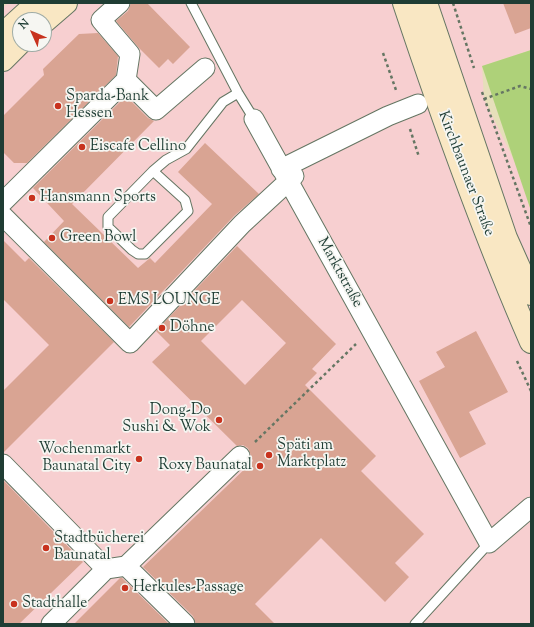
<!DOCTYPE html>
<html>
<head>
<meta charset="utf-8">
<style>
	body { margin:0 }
	#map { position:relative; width:534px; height:627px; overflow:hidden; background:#e6dfba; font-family:"Sorts Mill Goudy",serif }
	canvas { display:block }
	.frame { position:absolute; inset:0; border:4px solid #1f3d34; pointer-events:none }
	.north { position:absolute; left:12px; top:12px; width:40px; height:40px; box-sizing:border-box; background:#f6f6f2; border:1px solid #a0aca6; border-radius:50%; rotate:315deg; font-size:11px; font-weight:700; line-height:16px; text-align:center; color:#1f3d34 }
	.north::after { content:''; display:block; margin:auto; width:14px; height:18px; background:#c8321e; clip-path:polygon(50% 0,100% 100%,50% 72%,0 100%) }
</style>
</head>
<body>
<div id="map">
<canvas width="534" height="627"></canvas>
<div class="frame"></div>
<div class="north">N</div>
</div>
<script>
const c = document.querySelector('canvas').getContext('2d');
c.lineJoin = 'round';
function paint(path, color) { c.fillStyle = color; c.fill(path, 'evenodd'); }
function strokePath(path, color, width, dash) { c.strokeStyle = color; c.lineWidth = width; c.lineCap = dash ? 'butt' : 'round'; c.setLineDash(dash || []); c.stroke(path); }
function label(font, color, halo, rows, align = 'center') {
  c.font = font + ' "Sorts Mill Goudy",serif'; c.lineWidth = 3.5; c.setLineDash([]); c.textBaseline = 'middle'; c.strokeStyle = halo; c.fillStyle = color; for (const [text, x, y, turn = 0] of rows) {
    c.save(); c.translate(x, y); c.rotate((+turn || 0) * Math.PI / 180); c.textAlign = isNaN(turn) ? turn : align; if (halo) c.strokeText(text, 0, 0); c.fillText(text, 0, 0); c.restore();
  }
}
paint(new Path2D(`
	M8,3H531V50L482,66L484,99L531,195V624H3V7ZM20,20H44V44H20Z`), '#f7cfd0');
paint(new Path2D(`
	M531,50V208H530L482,66Z`), '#aed179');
paint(new Path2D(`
	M131,3H147L190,47L173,64L168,59L159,68L139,48L116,21L128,11Z
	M503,3H531V28L515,34Z
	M98,33L118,56L116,75L27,163H14L3,152V116L44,75L43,69L79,34Z
	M126,96L148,118L154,121L72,204L138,268L150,258L155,263L212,204L178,172L205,143L259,194L234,216L129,327L44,242L64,221L33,188Z
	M3,240L25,262L29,258L114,342L3,453V391L49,345L3,299Z
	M237,246L336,344L312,369L317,373L305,385L376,456L361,471L424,534L395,563L409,577L385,602L321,538L255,604L275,624H196L193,616L143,567L253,461L248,448L243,445L237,446L152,362L170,345L156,331ZM242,300L286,343L245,385L201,341Z
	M476,331L508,392L469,412L486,444L460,458L419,381L445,367L436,352Z
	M3,480L83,562L19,624H3Z
	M120,578H122L169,624H74Z`), '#d9a493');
const lane = new Path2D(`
	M191,3L238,93L254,119
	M153,171L185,200L188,211L145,254H138L132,250L108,227V217L153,171L166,160L186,149L223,102L238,93
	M415,624L489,543`);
const street = new Path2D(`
	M120,3L101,20L130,54L126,80
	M254,119L489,543L531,507
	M281,169L388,116L418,104
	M3,202L126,80L156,110L205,68
	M3,216L130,343L242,224L294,176
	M3,464L106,569
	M126,566L185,624
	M106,569L126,566L240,456
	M51,624L106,569`);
const secondary = new Path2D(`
	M404,3C442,117 483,232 531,342
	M426,3L506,238L531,294
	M44,22L66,3
	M3,34L37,3
	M3,60L20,43`);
strokePath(lane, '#657663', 11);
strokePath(street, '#657663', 21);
strokePath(secondary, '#657663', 24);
strokePath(new Path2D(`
	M453,3L474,68
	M383,53L396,90
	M482,92L531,227
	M484,99L520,86L531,89
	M410,129L419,157
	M517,361L531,391
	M255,442L356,344`), '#657663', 2.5, [3, 3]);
strokePath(lane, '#fff', 9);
strokePath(street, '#fff', 19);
strokePath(secondary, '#f9e7c3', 22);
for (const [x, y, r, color] of [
	[58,106,4,"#c8321e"],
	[82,147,4,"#c8321e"],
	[32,198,4,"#c8321e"],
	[52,238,4,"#c8321e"],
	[110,301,4,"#c8321e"],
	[162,328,4,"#c8321e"],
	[219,420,4,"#c8321e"],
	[269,455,4,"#c8321e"],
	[139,459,4,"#c8321e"],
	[260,466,4,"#c8321e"],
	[46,548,4,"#c8321e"],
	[125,588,4,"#c8321e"],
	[14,604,4,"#c8321e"]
]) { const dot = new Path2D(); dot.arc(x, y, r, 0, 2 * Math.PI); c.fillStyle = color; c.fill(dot); strokePath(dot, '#f6f6f2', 1.5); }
label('15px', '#1f3d34', '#f6f6f2', [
	["Sparda-Bank",66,97],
	["Hessen",66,114],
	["Eiscafe Cellino",90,147],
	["Hansmann Sports",40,198],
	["Green Bowl",60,238],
	["EMS LOUNGE",118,301],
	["Döhne",170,328],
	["Dong-Do",211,411,"right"],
	["Sushi & Wok",211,428,"right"],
	["Späti am",277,446],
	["Marktplatz",277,463],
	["Wochenmarkt",131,450,"right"],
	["Baunatal City",131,467,"right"],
	["Roxy Baunatal",252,466,"right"],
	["Stadtbücherei",54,539],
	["Baunatal",54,556],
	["Herkules-Passage",133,588],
	["Stadthalle",22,604]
], 'left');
label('15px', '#1f3d34', '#f6f6f2', [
	["Kirchbaunaer Straße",465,174,69],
	["Marktstraße",339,273,61]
]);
</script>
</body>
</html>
